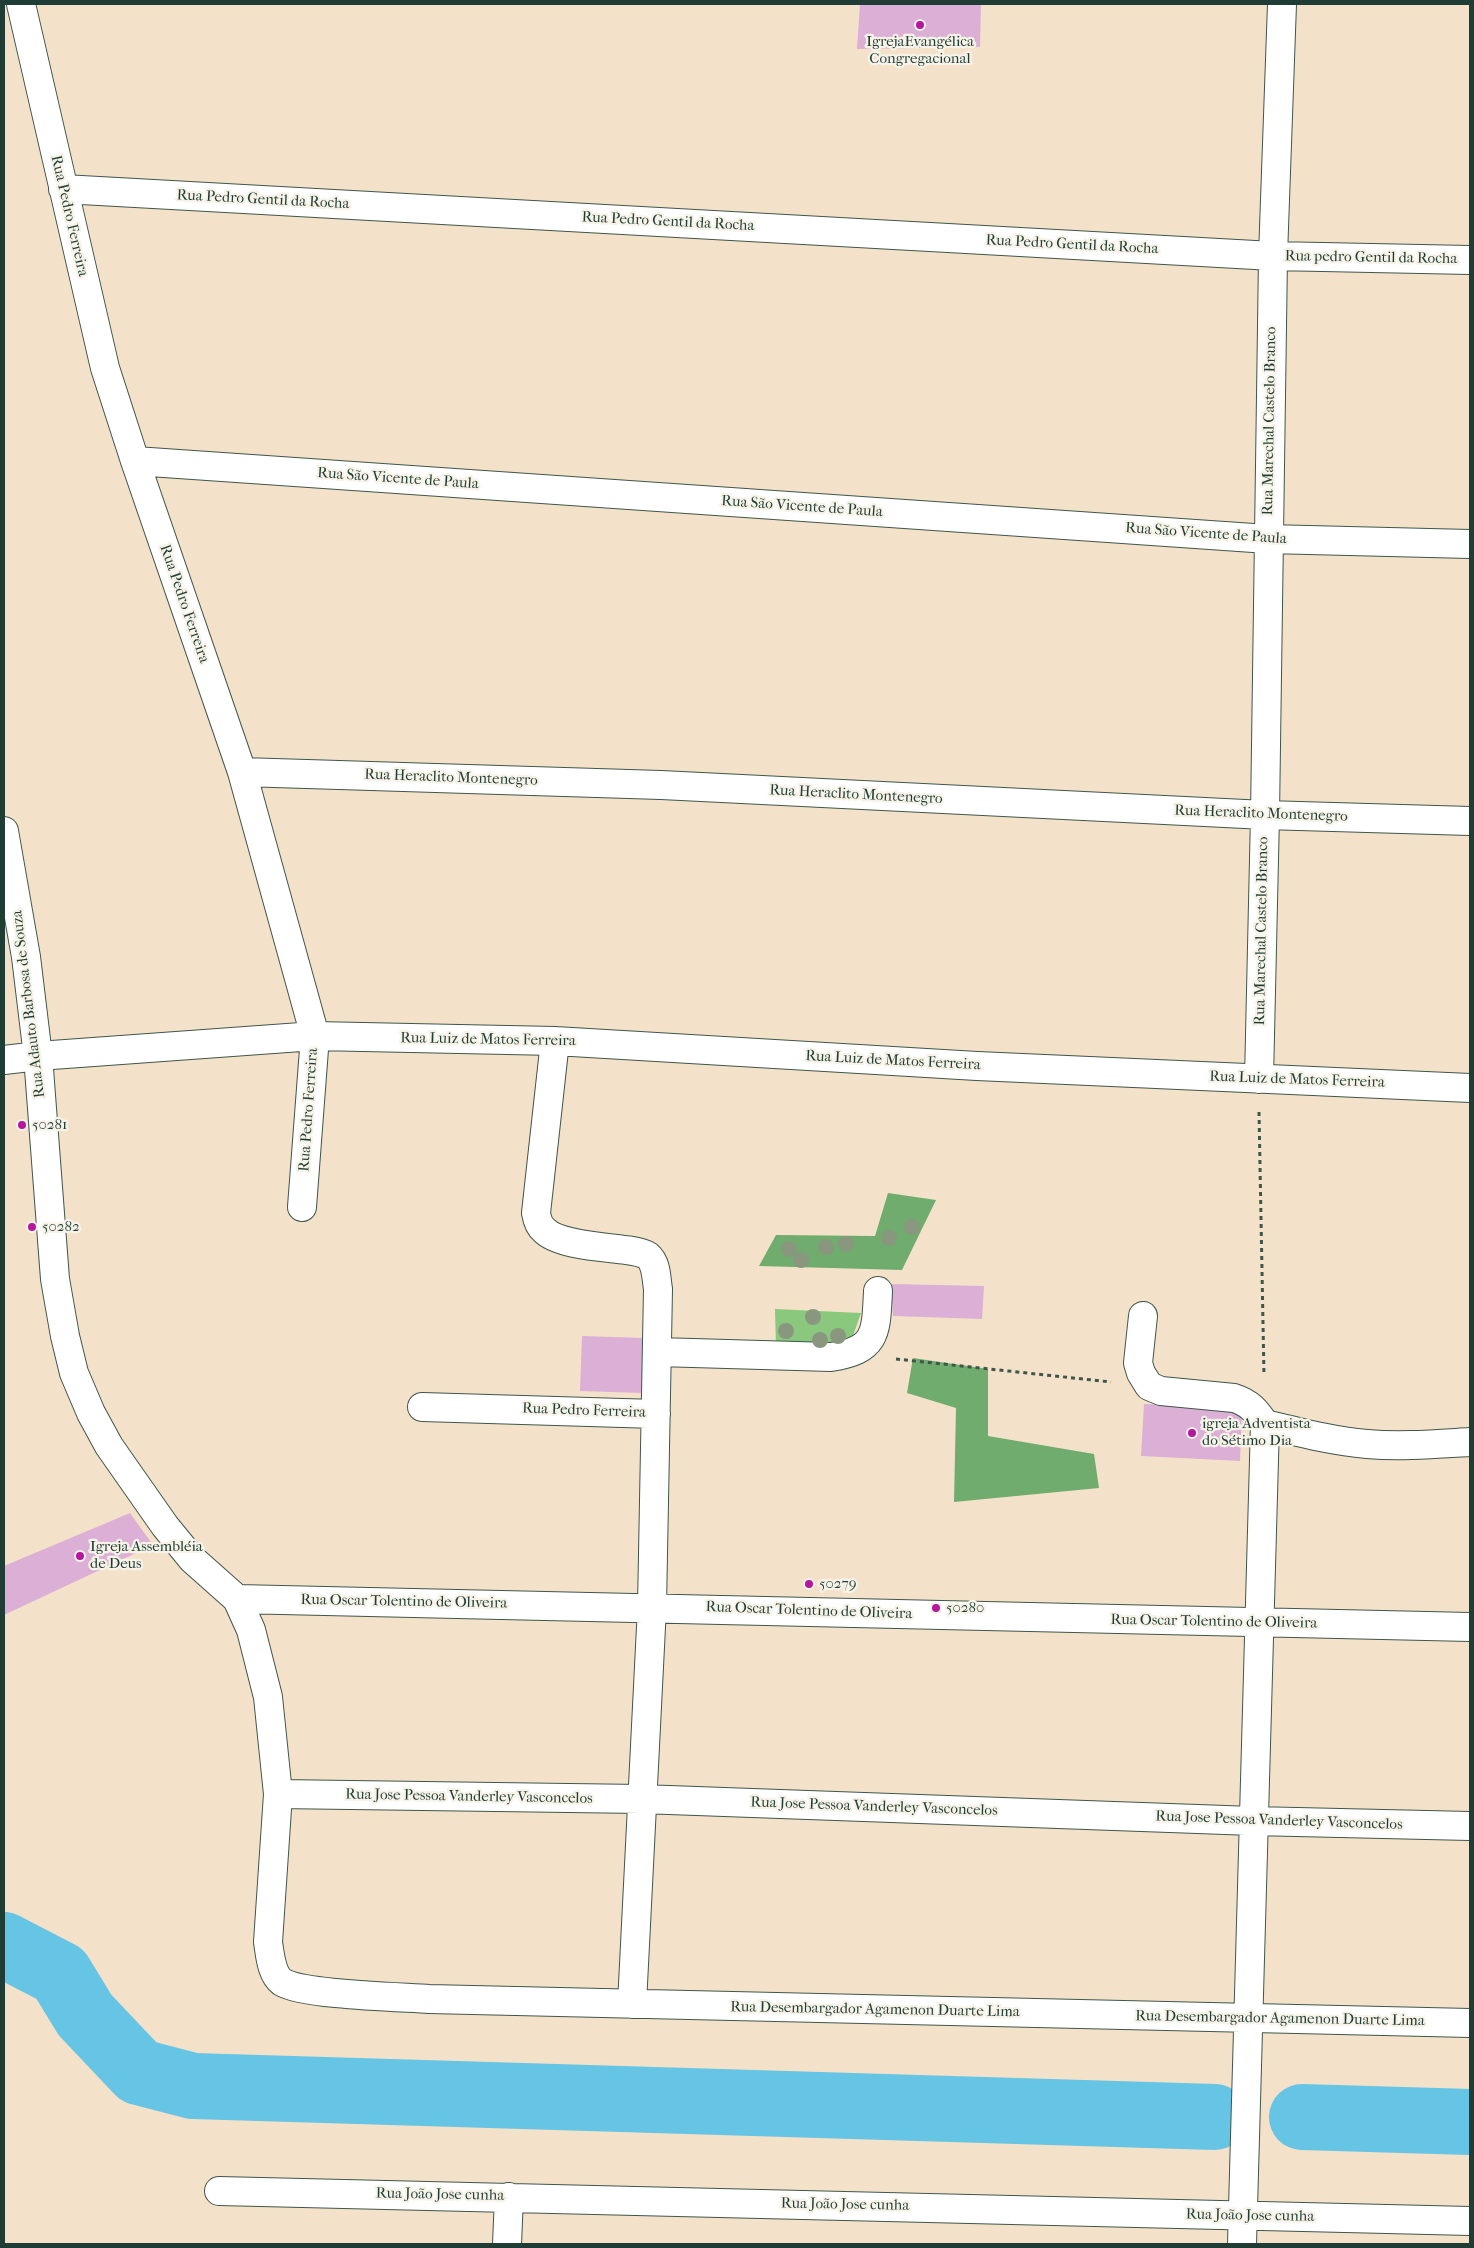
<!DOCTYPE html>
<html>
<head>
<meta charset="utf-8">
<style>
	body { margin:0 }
	#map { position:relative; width:1474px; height:2248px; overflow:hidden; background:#f3e2c9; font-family:"IM FELL French Canon",serif }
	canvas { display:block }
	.frame { position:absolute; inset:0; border:5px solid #1f3d34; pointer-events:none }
</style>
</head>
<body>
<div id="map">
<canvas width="1474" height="2248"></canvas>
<div class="frame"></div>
</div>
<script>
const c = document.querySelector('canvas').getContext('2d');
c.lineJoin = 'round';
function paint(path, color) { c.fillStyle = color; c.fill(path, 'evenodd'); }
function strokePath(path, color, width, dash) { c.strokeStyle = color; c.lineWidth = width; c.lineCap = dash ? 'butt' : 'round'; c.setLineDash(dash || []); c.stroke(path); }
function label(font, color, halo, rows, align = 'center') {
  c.font = font + ' "IM FELL French Canon",serif'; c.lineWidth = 4.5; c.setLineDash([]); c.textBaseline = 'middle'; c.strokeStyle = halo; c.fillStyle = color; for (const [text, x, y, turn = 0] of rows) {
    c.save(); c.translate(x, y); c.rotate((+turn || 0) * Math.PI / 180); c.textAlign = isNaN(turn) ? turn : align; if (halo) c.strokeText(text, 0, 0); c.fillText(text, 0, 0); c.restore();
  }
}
paint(new Path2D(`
	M775,1309L861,1313L848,1350L776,1347Z`), '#8ac87e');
paint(new Path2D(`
	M888,1193L936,1200L902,1270L759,1266L776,1235L875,1236Z
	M913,1358L988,1369V1436L1094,1454L1099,1488L954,1502L956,1408L907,1393Z`), '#6fac6d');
strokePath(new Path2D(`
	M4,1945L60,1974L85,2015L139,2072L193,2086L1215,2117
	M1302,2117L1470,2122`), '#66c4e4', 66);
paint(new Path2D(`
	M860,4H981L980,47L857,49Z
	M891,1284L984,1286L982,1319L893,1316Z
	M582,1336L644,1338L642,1393L580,1391Z
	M1144,1404L1242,1409L1240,1461L1141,1456Z
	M130,1513L153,1545L4,1615V1566Z`), '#dcafd6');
const street = new Path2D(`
	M21,4L105,368L135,461L242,772L315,1036L302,1207
	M63,189L1273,256L1470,260
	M135,461L1268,539L1470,544
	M242,772L661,785L1265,815L1470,821
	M4,831L26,957L38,1056L55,1279L65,1336L74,1373L91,1413L109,1446L165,1526L192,1559L237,1599L251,1630L268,1697L278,1794L268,1942C270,1954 271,1974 282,1982C303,1995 400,1997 429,1999L1470,2023
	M555,1041L536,1213C537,1219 539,1226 544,1230C558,1245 605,1247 626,1250C632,1251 642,1252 648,1256C657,1264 656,1278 658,1289L652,1607L632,2004
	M4,1060L38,1056L315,1036L555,1041L977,1066L1470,1088
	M1259,1079L1265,815L1273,256L1282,4
	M1143,1316L1138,1363L1141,1373L1149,1386L1161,1391L1234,1398C1250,1403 1256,1411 1265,1424C1298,1432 1332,1441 1367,1444C1401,1447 1436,1444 1470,1442
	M658,1352L831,1357C877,1350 876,1333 878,1291
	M422,1407L656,1414
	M237,1599L1470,1627
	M278,1794L641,1799L1253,1821L1470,1826
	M219,2191L1470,2221
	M507,2244L509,2197
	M1242,2244L1265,1424`);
strokePath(street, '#3f564a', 30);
strokePath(new Path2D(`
	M1259,1112L1264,1376
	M896,1359L1111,1382`), '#3f564a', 3, [4, 4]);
strokePath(street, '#fff', 28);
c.fillStyle = '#8a977f';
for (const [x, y] of [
	[912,1227],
	[889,1238],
	[846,1244],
	[826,1247],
	[789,1249],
	[801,1260],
	[813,1317],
	[786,1331],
	[838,1336],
	[820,1340]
]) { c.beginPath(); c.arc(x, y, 8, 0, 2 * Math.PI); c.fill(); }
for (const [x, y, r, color] of [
	[920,25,5,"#b5179e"],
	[22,1125,5,"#b5179e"],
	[32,1227,5,"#b5179e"],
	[1192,1433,5,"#b5179e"],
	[80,1556,5,"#b5179e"],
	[809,1584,5,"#b5179e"],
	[936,1608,5,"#b5179e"]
]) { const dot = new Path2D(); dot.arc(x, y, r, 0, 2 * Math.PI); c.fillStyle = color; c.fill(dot); strokePath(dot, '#f7f3e8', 2); }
label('15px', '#1f3d34', '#f7f3e8', [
	["IgrejaEvangélica",920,42,"center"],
	["Congregacional",920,59,"center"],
	["50281",32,1125],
	["50282",42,1227],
	["igreja Adventista",1202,1424],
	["do Sétimo Dia",1202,1441],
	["Igreja Assembléia",90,1547],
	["de Deus",90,1564],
	["50279",819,1584],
	["50280",946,1608]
], 'left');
label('15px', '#1f3d34', '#f7f3e8', [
	["Rua Pedro Gentil da Rocha",263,200,3],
	["Rua Pedro Ferreira",69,216,77],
	["Rua Pedro Gentil da Rocha",668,222,3],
	["Rua Pedro Gentil da Rocha",1072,245,3],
	["Rua pedro Gentil da Rocha",1371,258,1],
	["Rua Marechal Castelo Branco",1270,421,-89],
	["Rua São Vicente de Paula",398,479,4],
	["Rua São Vicente de Paula",802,507,4],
	["Rua São Vicente de Paula",1206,534,4],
	["Rua Pedro Ferreira",184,604,71],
	["Rua Heraclito Montenegro",451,778,2],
	["Rua Heraclito Montenegro",856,795,3],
	["Rua Heraclito Montenegro",1261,814,2],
	["Rua Marechal Castelo Branco",1262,931,-89],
	["Rua Adauto Barbosa de Souza",29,1004,-97],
	["Rua Luiz de Matos Ferreira",488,1040,1],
	["Rua Luiz de Matos Ferreira",893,1061,3],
	["Rua Luiz de Matos Ferreira",1297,1080,2],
	["Rua Pedro Ferreira",309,1110,-86],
	["Rua Pedro Ferreira",584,1411,2],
	["Rua Oscar Tolentino de Oliveira",404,1602,1],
	["Rua Oscar Tolentino de Oliveira",809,1611,2],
	["Rua Oscar Tolentino de Oliveira",1214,1622,1],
	["Rua Jose Pessoa Vanderley Vasconcelos",469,1797,1],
	["Rua Jose Pessoa Vanderley Vasconcelos",874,1807,2],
	["Rua Jose Pessoa Vanderley Vasconcelos",1279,1821,2],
	["Rua Desembargador Agamenon Duarte Lima",875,2010,1],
	["Rua Desembargador Agamenon Duarte Lima",1280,2019,1],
	["Rua João Jose cunha",440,2195,1],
	["Rua João Jose cunha",845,2205,1],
	["Rua João Jose cunha",1250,2216,1]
]);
</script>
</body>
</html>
